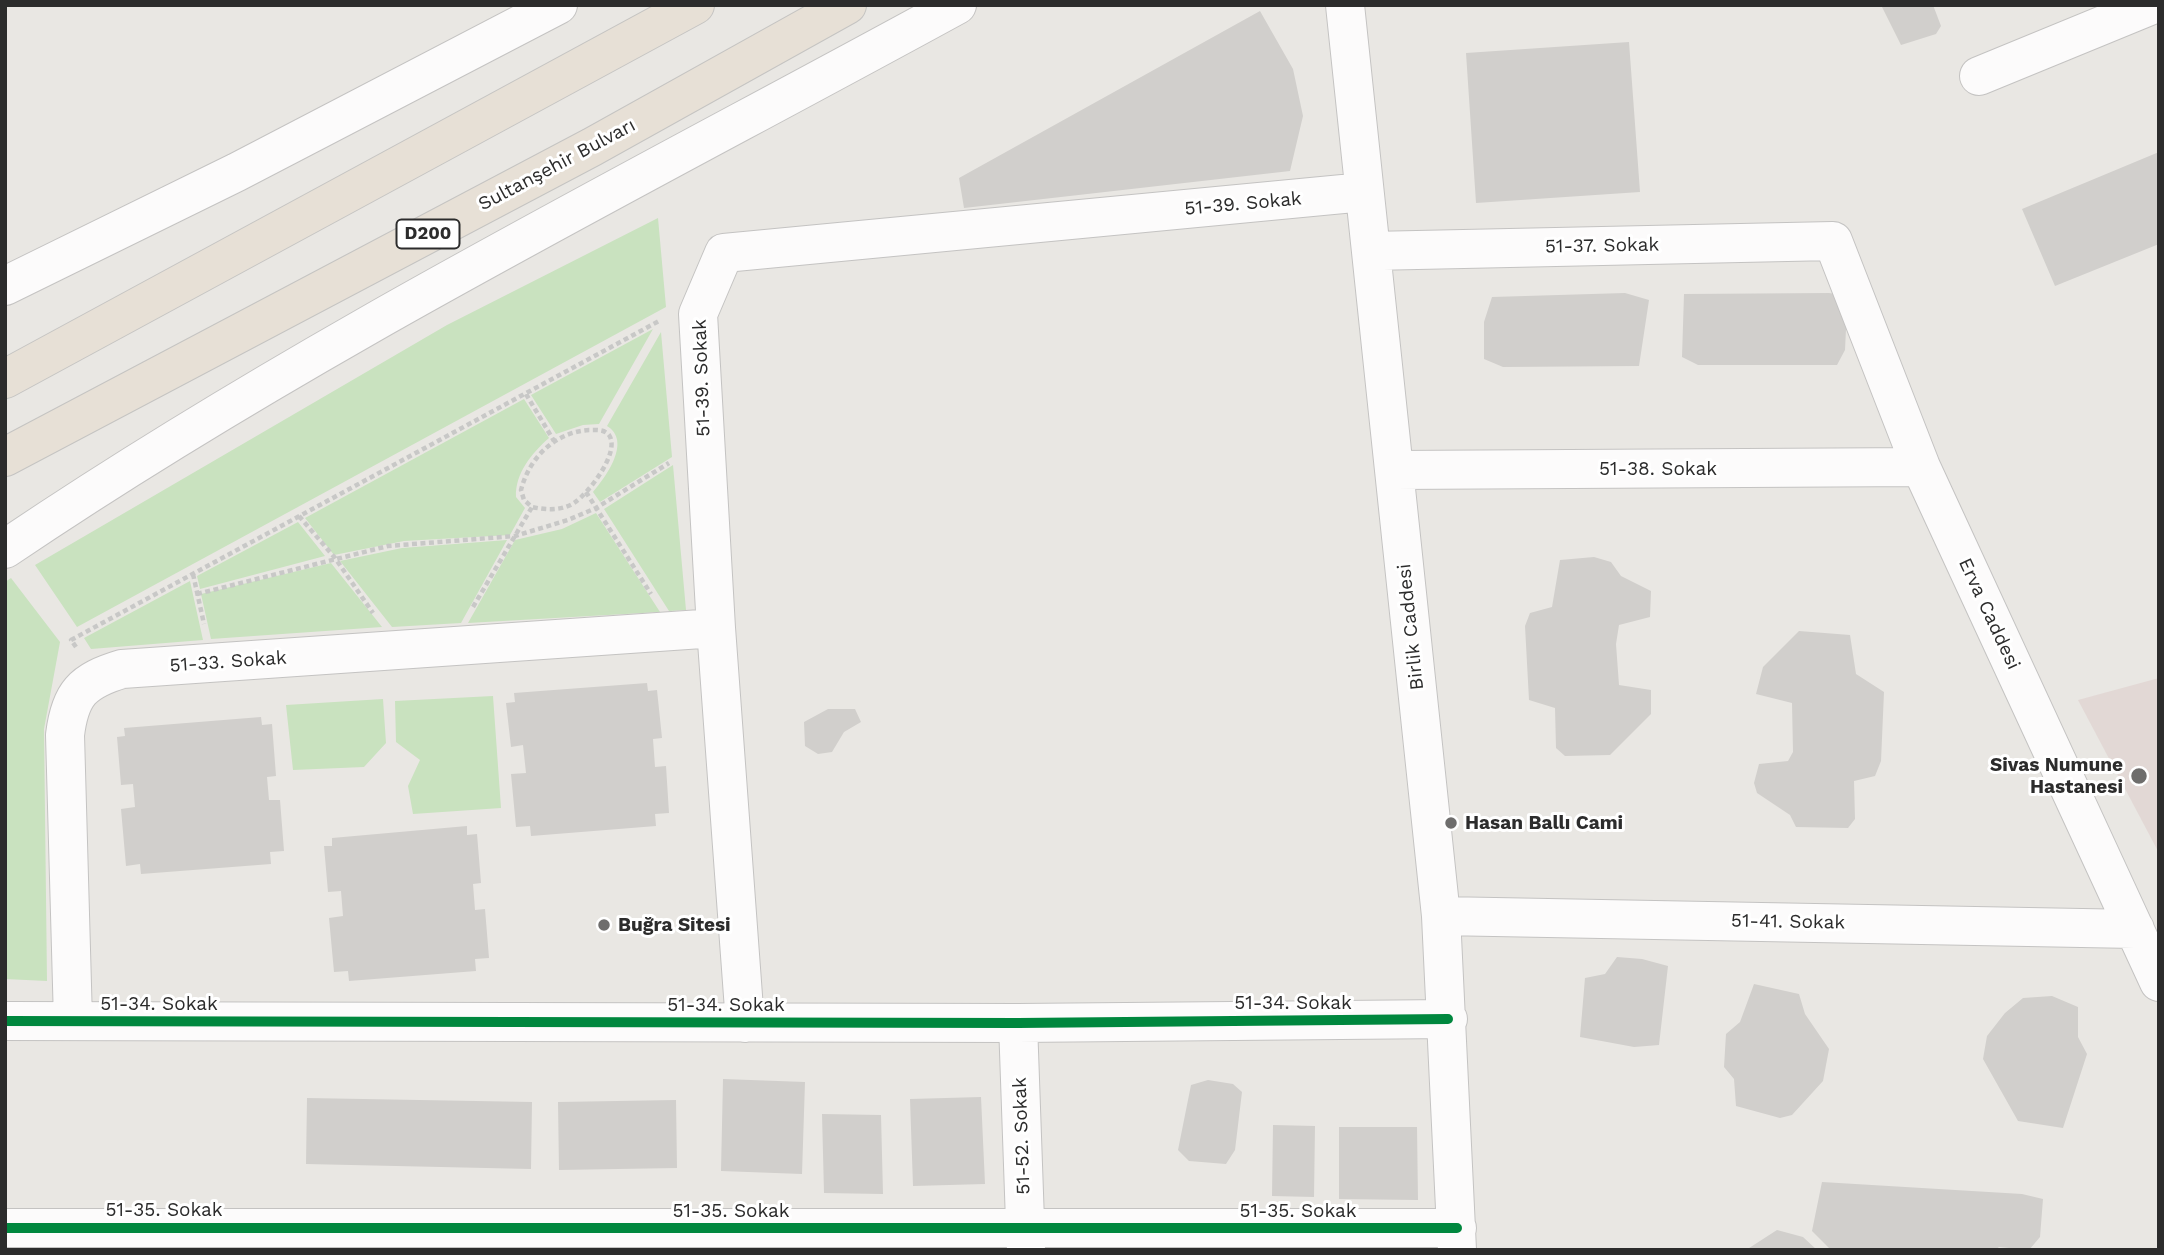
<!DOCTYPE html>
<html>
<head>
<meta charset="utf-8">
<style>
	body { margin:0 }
	#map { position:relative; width:2164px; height:1255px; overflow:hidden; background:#e9e7e3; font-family:"Work Sans",sans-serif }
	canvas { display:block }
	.frame { position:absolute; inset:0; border:7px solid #2c2c2c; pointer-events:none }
</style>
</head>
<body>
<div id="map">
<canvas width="2164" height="1255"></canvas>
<div class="frame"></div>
</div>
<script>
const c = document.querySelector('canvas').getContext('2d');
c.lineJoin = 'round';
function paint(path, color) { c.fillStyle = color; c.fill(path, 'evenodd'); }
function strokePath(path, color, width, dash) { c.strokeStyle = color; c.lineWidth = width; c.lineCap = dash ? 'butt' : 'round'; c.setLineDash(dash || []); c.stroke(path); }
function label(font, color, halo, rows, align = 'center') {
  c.font = font + ' "Work Sans",sans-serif'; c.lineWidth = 6; c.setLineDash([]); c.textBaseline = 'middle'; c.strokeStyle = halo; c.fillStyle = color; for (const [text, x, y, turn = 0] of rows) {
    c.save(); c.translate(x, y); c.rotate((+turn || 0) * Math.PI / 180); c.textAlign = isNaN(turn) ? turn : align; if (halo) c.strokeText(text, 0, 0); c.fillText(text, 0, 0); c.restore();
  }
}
paint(new Path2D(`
	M2159,678V853L2078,700Z`), '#e2d8d5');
paint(new Path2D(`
	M658,218L666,307L77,627L35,565L447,325Z
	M653,329L599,424L583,425L556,434L531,395Z
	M661,332L672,457L600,502L593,492C606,477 632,441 607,426Z
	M524,399L549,438C532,453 515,473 516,497L525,508L510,535L404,541L334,555L305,518Z
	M673,465L686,610L669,611L604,509Z
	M596,513L660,612L468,623L515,540L562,529Z
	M298,522L325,556L200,589L197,576Z
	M507,540L461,623L392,627L340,561L402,548Z
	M331,563L382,627L211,639L201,594Z
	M11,578L60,642L44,729L47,981L5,979V582Z
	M190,581L203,640L91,649L84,638Z
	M493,696L501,808L413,814L408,786L420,760L396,742L395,701Z
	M383,699L386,743L364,767L293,770L286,705Z`), '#c9e2bf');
paint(new Path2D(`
	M1881,5H1933L1941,26L1936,34L1901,45Z
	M1260,11L1293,69L1303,116L1290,171L964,208L959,178Z
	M1629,42L1640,192L1476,203L1466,53Z
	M2159,152V244L2055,286L2022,209Z
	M1625,293L1649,300L1639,366L1503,367L1484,359V322L1492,297Z
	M1829,293L1842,295L1847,308L1845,350L1837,365H1698L1682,357L1684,294Z
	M1594,557L1611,562L1621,576L1651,591L1650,617L1619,625L1616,644L1619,685L1651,690V714L1610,755L1565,756L1556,748L1555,708L1529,700L1525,626L1530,613L1552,607L1560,560Z
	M1799,631L1850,635L1856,674L1884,692L1881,761L1875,776L1854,781L1855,819L1848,828L1796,827L1790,815L1757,793L1754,783L1759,764L1788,761L1793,752L1792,703L1756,694L1763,667Z
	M647,683L648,691L657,690L662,738L653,739L655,767L666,766L669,813L655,814L656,826L531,836L530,826L516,827L511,774L526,773L523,745L511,747L506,703L515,702L514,693Z
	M828,709H855L861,722L844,732L832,752L818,754L805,746L804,722Z
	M261,717L262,725L272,724L276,776L267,777L269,800H280L284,851L270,852L271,864L141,874L140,864L126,866L121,809L135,807L133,784L121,785L117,737L125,736L124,728Z
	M467,826V835L477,834L481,883L473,884L475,910L485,909L489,958L475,959L476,971L349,981L348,971L334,972L329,918L343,916L341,891L328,892L324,846H332V838Z
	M1617,957L1642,959L1668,966L1659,1045L1634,1047L1580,1037L1585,978L1605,974Z
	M1754,984L1799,994L1805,1014L1829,1049L1823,1081L1792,1115L1780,1118L1736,1106L1734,1079L1724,1067L1726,1034L1740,1022Z
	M2052,996L2078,1007V1037L2087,1054L2063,1128L2018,1121L1983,1059L1987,1036L2005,1013L2023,998Z
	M723,1079L805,1082L802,1174L721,1171Z
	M1208,1080L1233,1084L1242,1092L1235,1150L1226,1164L1189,1161L1178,1150L1191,1085Z
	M981,1097L985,1184L913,1186L910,1099Z
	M307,1098L532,1102L531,1169L306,1164Z
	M676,1100L677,1168L559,1170L558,1102Z
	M822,1114L881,1115L883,1194L824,1193Z
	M1273,1125L1315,1126L1314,1197L1272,1196Z
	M1339,1127H1417L1418,1200L1339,1199Z
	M1822,1182L2022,1194L2043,1199L2040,1237L2029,1250L1999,1247L1995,1250H1831L1812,1231Z
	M1777,1230L1803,1237L1817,1250H1746Z`), '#d1cfcc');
const street = new Path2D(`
	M1345,5L1441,916L1457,1250
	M1979,76L2152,5
	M1371,251L1833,241L1921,467L2159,982
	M1395,470L1921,467
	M1441,916L2135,929
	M5,1021L1018,1023L1448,1019
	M73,1021L65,735C70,694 82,681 122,669L716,628
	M745,1023L716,628L698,314L724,253L1364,192
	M1018,1023L1026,1250
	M5,1228H1457`);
const secondary = new Path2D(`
	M5,286L237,172L558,5
	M5,549C308,344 637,180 957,5`);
const highway = new Path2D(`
	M5,379L695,5
	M5,457L592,147L847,5`);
strokePath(street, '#c4c3c2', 40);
strokePath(secondary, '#c4c3c2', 40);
strokePath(highway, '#c5c4c2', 40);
strokePath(new Path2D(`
	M526,394L554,441
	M586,492L651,594
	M299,516L335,558L373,613
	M193,574L204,624
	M197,594L388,546L515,536L568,520L596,508L669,463
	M473,607L532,507L524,500L521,490C529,458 555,432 589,430C596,430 604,429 609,435C621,452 588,494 574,503C561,511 546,510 532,507
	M76,647L71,640L659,321`), '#c8c8c7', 4.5, [5, 3.5]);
strokePath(street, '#fcfbfb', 38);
strokePath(secondary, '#fcfbfb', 38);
strokePath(highway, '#e7e0d6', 38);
strokePath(new Path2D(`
	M5,1021L1018,1023L1448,1019
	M5,1228H1457`), '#00873e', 10);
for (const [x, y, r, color] of [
	[2139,776,9,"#6e6d6c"],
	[1451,823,7,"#6e6d6c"],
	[604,925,7,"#6e6d6c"]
]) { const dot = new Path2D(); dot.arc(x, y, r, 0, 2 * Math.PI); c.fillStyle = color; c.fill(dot); strokePath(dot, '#fff', 2.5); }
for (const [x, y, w] of [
	[428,234,63]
]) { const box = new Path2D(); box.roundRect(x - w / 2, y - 14.5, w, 29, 5); c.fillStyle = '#fff'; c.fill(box); strokePath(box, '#2c2c2c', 2); }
label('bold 18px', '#2c2c2c', null, [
	["D200",428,234]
]);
label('19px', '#2c2c2c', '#fff', [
	["Sultanşehir Bulvarı",557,165,-28],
	["51-39. Sokak",1243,204,-5],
	["51-37. Sokak",1602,246,-1],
	["51-39. Sokak",702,378,-92],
	["51-38. Sokak",1658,469],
	["Erva Caddesi",1989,614,65],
	["Birlik Caddesi",1411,627,-96],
	["51-33. Sokak",228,662,-4],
	["51-41. Sokak",1788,922,1],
	["51-34. Sokak",1293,1003],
	["51-34. Sokak",159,1004],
	["51-34. Sokak",726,1005],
	["51-52. Sokak",1022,1136,-92],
	["51-35. Sokak",164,1210],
	["51-35. Sokak",731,1211],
	["51-35. Sokak",1298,1211]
]);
label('bold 19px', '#2c2c2c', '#fff', [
	["Sivas Numune",2123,765,"right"],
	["Hastanesi",2123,787,"right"],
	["Hasan Ballı Cami",1465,823],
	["Buğra Sitesi",618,925]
], 'left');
</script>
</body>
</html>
